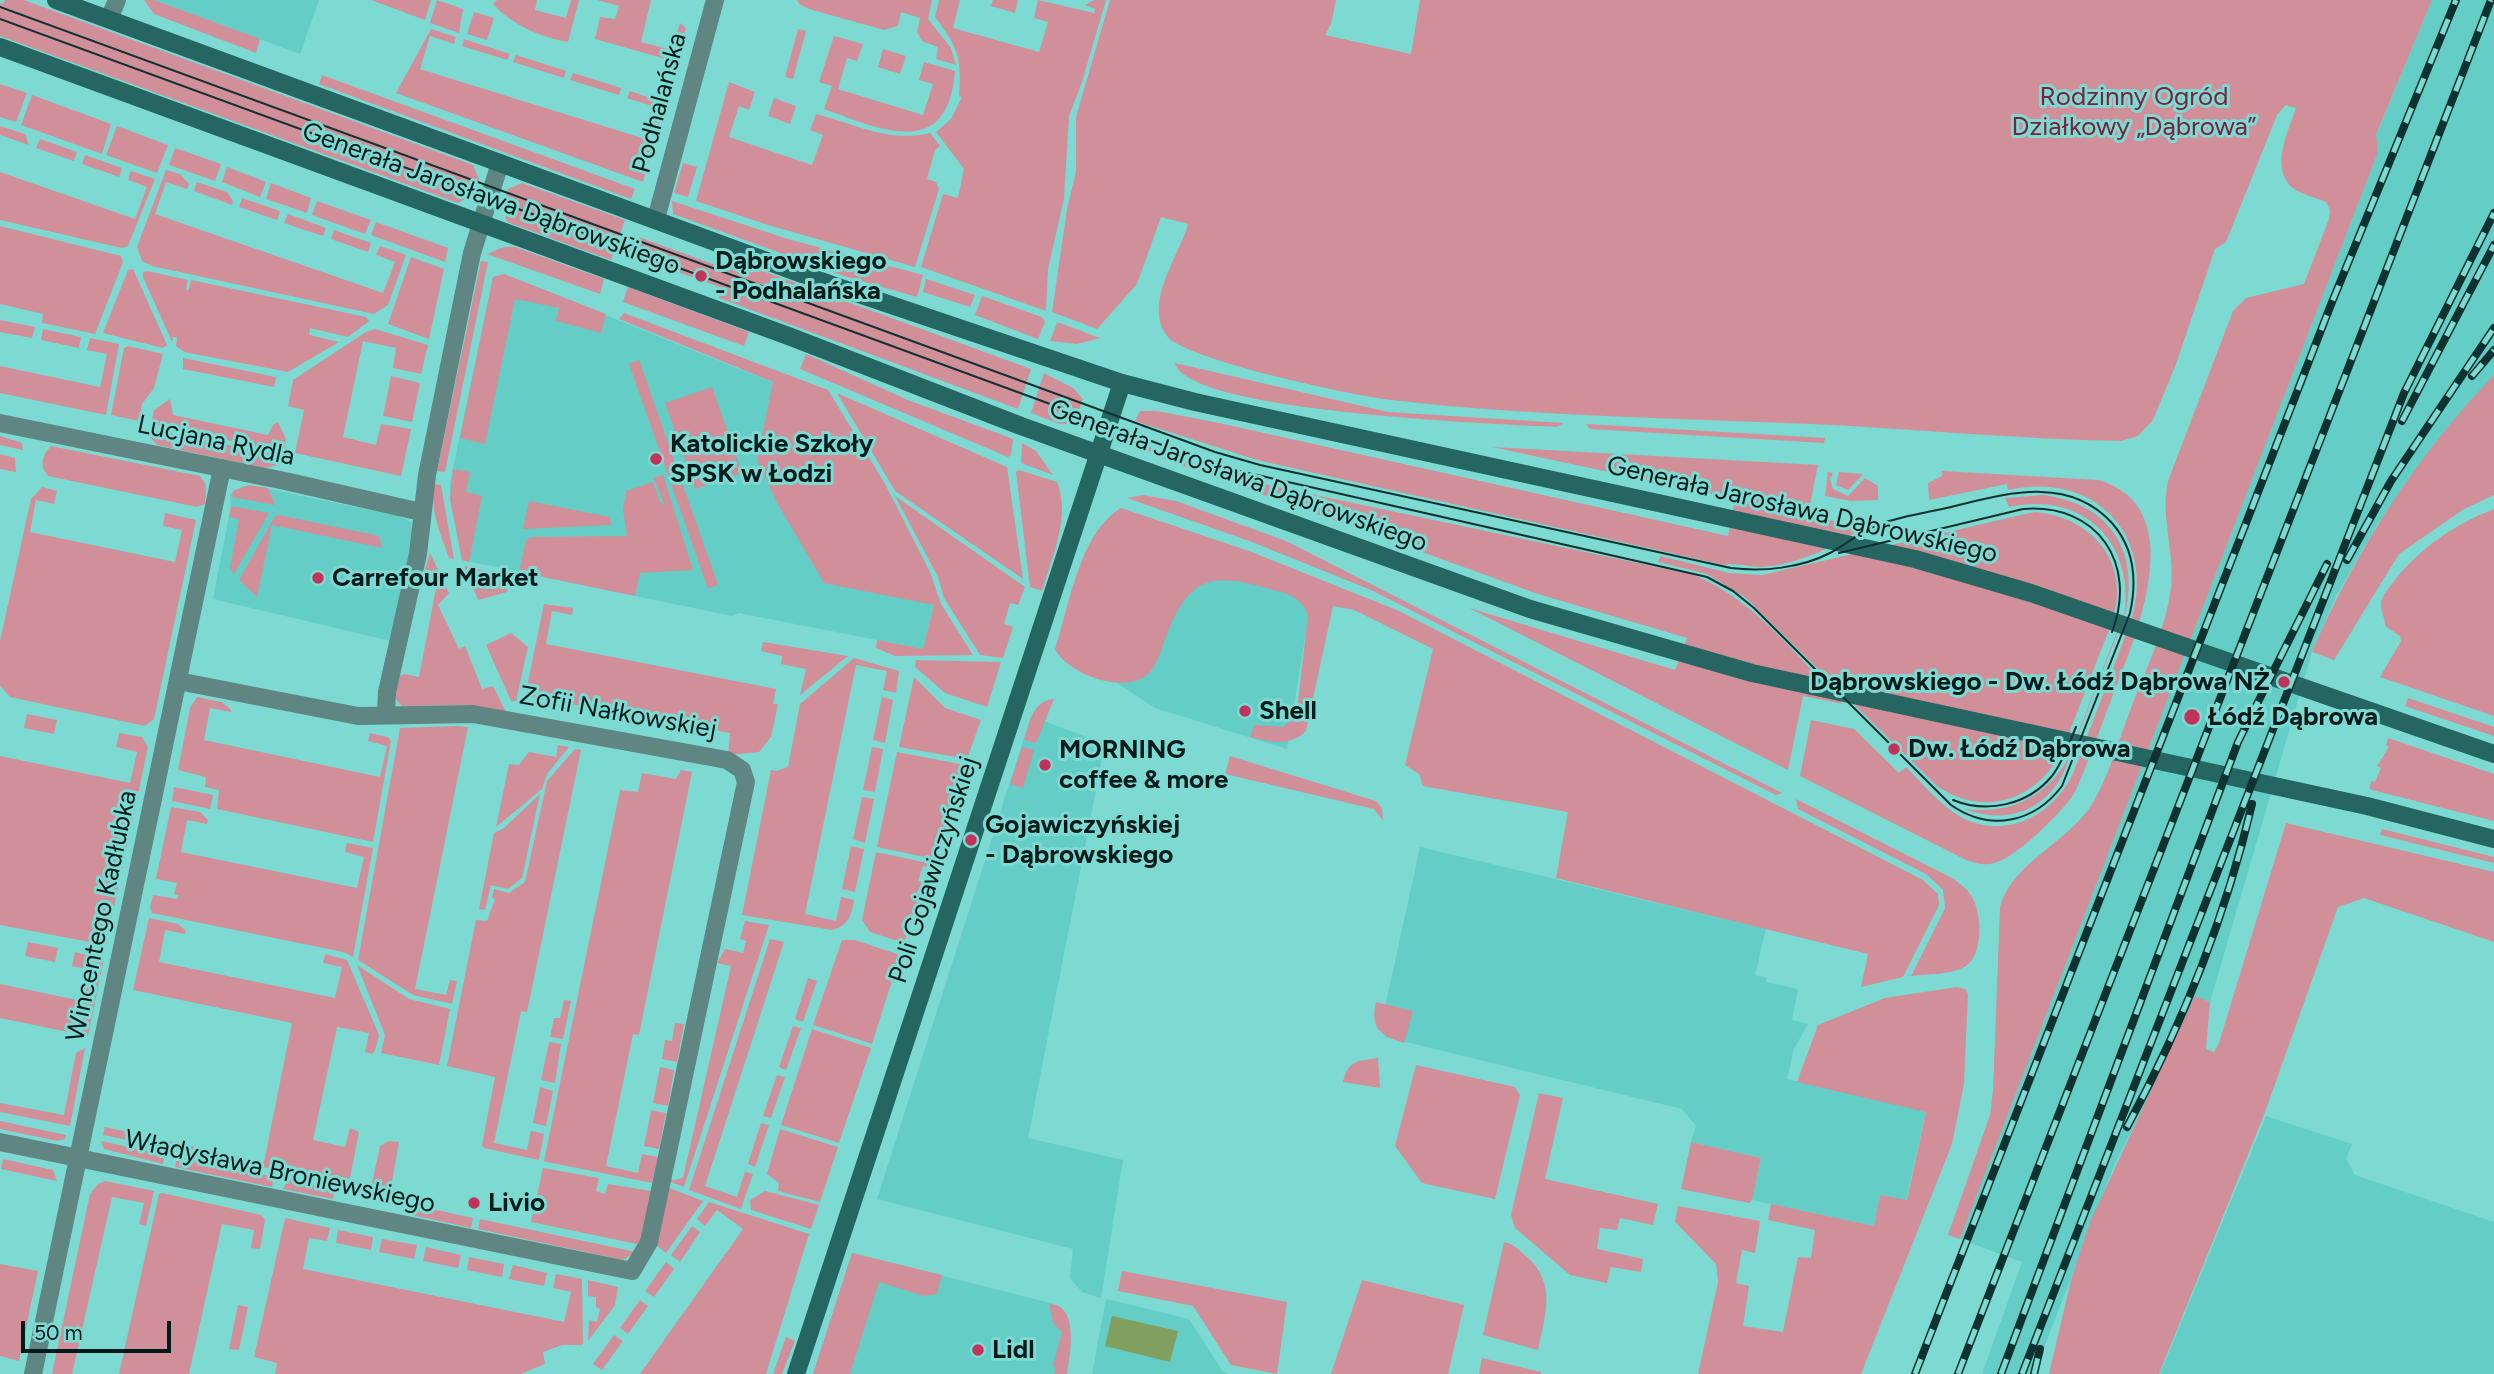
<!DOCTYPE html>
<html>
<head>
<meta charset="utf-8">
<style>
	body { margin:0 }
	#map { position:relative; width:2494px; height:1374px; overflow:hidden; background:#7cdad3; font-family:Figtree,sans-serif }
	canvas { display:block }
	.scale { position:absolute; left:21px; top:1321px; width:150px; height:32px; box-sizing:border-box; border:4px solid #001b19; border-top:0; padding-left:9px; font-size:21px; line-height:24px; white-space:nowrap; color:#001b19; -webkit-text-stroke:5px #7cdad3; paint-order:stroke }
</style>
</head>
<body>
<div id="map">
<canvas width="2494" height="1374"></canvas>
<div class="scale">50 m</div>
</div>
<script>
const c = document.querySelector('canvas').getContext('2d');
c.lineJoin = 'round';
function paint(path, color) { c.fillStyle = color; c.fill(path, 'evenodd'); }
function strokePath(path, color, width, dash) { c.strokeStyle = color; c.lineWidth = width; c.lineCap = dash ? 'butt' : 'round'; c.setLineDash(dash || []); c.stroke(path); }
function label(font, color, halo, rows, align = 'center') {
  c.font = font + ' Figtree,sans-serif'; c.lineWidth = 6; c.setLineDash([]); c.textBaseline = 'middle'; c.strokeStyle = halo; c.fillStyle = color; for (const [text, x, y, turn = 0] of rows) {
    c.save(); c.translate(x, y); c.rotate((+turn || 0) * Math.PI / 180); c.textAlign = isNaN(turn) ? turn : align; if (halo) c.strokeText(text, 0, 0); c.fillText(text, 0, 0); c.restore();
  }
}
paint(new Path2D(`
	M154,0H319L300,54Z
	M2432,0H2494V375L2377,525L2336,596L2312,652L2210,1002L2195,996L2147,1102L2115,1163L2034,1374H1982L2022,1262L1960,1239L2378,152L2376,136Z
	M504,274L824,403L935,602L923,649L739,613L732,616L462,560L450,499V483L493,277Z
	M248,485L400,516L411,522L413,534L391,641L213,599L231,506L230,494Z
	M1226,572L1311,601L1287,749L1155,708L1117,683L1167,597Z
	M1031,716L1105,744L1028,1138L1123,1160L1101,1298L1082,1292L1070,1278L1073,1249L877,1199Z
	M1420,847L1766,929L1755,975L1767,978L1766,982L1798,989L1792,1020L1808,1024L1794,1049L1787,1079L1926,1111L1906,1201L1880,1195L1874,1226L1752,1200L1761,1158L1691,1142L1696,1126L1682,1109L1385,1037L1386,1003Z
	M2266,1116L2352,1144L2346,1159L2355,1175L2494,1222V1374H2160Z
	M852,1253L1054,1304L1065,1317L1063,1374H813Z
	M1106,1299L1189,1319L1223,1372L1229,1374H1092Z`), '#63cdc6');
paint(new Path2D(`
	M5,0H24L473,165L479,179L473,195L458,203L0,36V3L3,4Z
	M144,0H154L260,39L256,53L154,14Z
	M371,0H431L425,20Z
	M437,0L463,9L459,33L430,23Z
	M497,0H537L535,10L566,18L571,0H579L568,42C540,37 512,25 493,4Z
	M597,0H651L641,42L672,50L680,23L686,28L673,76L661,73L666,59L595,39L600,17L615,19L619,6Z
	M797,0H932L928,19L951,48L956,65L936,59L938,47L922,41L917,32L920,18L901,12L898,26L884,30L809,9L799,4Z
	M939,0H960L953,28L1039,52L1048,22L1034,18L1038,0L1094,13L1095,9L1085,5L1094,0H1106L1082,82L1069,116L1064,199L1048,269L1046,311L921,267L943,194L958,198L964,169L936,132L951,119L962,97L959,96C962,58 958,47 935,17Z
	M993,0H1018L1015,13L991,6Z
	M1110,0H1336L1331,24L1325,35L1411,54L1420,0H2432L2376,135L2378,152L1960,1239L1948,1235L1990,1115L1993,1091L2000,907C2014,859 2074,841 2096,797C2111,769 2120,737 2131,708C2146,669 2166,629 2171,587C2175,552 2160,516 2168,481L2233,311L2246,298L2304,284L2329,219L2330,210L2326,202C2317,198 2304,195 2296,190C2268,172 2288,132 2296,108L2286,105L2277,115L2226,242L2215,249L2176,364L2153,420L2138,436L2121,441C2018,439 1914,429 1811,424C1671,418 1530,416 1391,400C1355,396 1185,360 1167,336C1143,303 1179,257 1188,224L1161,217L1137,284L1097,329L1052,312L1067,209L1076,171V117Z
	M474,12L494,18L487,40L467,34Z
	M431,29L456,37L454,44L430,36L420,69L642,138L653,144L643,182L396,93Z
	M798,29L806,31L793,79L785,77Z
	M834,36L863,44L857,61L847,58L838,89L923,115L933,84L919,80L924,62L955,71C948,161 882,130 824,109L832,86L819,82Z
	M464,39L510,54L507,60L462,46Z
	M883,49L906,56L900,74L878,67Z
	M516,55L566,71L564,78L513,62Z
	M573,73L621,88L619,95L570,80Z
	M322,75L635,189L631,199L319,84Z
	M729,82L755,92L749,110L739,106L729,137L812,165L823,135L810,130L816,114C855,124 889,143 930,133L940,146L935,150L927,179L936,182L939,189L915,267L768,225L696,201Z
	M0,84L27,93L16,122L0,117Z
	M630,91L664,103L657,129L646,125L652,106L627,98Z
	M32,95L111,124L102,154L21,125Z
	M774,98L796,106L790,124L768,116Z
	M0,126L25,134L29,145L0,135Z
	M117,126L168,145L157,173L106,155Z
	M40,139L77,152L74,161L36,148Z
	M175,148L221,164L215,181L169,165Z
	M85,155L122,168L119,177L82,164Z
	M683,163L697,167L688,197L674,193Z
	M227,167L266,182L260,197L222,182Z
	M166,170L180,174L189,184L187,189L166,182L155,214L383,293L395,262L376,255L380,246L406,255L388,305L374,314L152,266L142,261L137,247Z
	M131,171L155,179L128,246L122,248L0,220V172L135,219L147,187L128,180Z
	M197,182L227,192L233,201L232,205L194,191Z
	M271,183L311,198L307,213L266,199Z
	M522,183L625,220L611,260L507,222L502,207L508,189Z
	M242,198L280,211L277,220L239,207Z
	M317,201L371,220L365,234L312,215Z
	M672,201L788,239L923,275L917,297L844,276L673,214Z
	M288,214L326,228L323,236L284,223Z
	M376,222L448,248L445,262L371,235Z
	M0,226L121,256L123,262L95,334L42,323L43,314L0,304Z
	M334,230L371,243L368,252L331,239Z
	M639,237L729,270L733,260L1031,369L1018,409L719,298L722,288L632,255Z
	M504,247H515L604,279L600,294L487,254Z
	M411,257L444,269L429,339L388,324Z
	M481,261L488,262L445,472L437,471Z
	M133,269L167,345L163,348L103,333L128,270Z
	M147,271L188,280L186,290H189L191,280L366,317L369,321L348,337L310,328L309,335L339,342L288,372L184,352L176,346L177,337H173L172,342L143,277V272Z
	M504,274L606,314L601,333L556,321L559,308L515,299L485,444L460,438L493,277Z
	M926,279L975,295L970,307L923,292Z
	M628,287L749,332L744,346L623,302Z
	M982,296L1042,317L1045,322L1038,339L975,315Z
	M624,313L828,390L884,482L930,572L941,604L973,655L895,656L876,648L877,640L923,649L934,605L824,583L777,503L757,460L773,382L619,319Z
	M0,320L35,327L32,338L0,332Z
	M1057,323H1060L1100,338L1077,344L1050,341Z
	M43,329L81,337L79,348L41,340Z
	M375,329L428,345L421,374L393,368L396,348L363,341L343,437L376,445L381,424L411,429L401,476L295,453L304,410L288,406L293,380L366,332Z
	M90,338L119,344L106,415L0,393V366L100,387L107,354L87,350Z
	M128,346L163,354L154,388L142,404L139,421L111,415L124,348Z
	M806,354L908,400L1013,439L1011,455L1008,457L800,369Z
	M183,358L276,377L274,387L183,369Z
	M639,360L718,585L708,589L629,364Z
	M1175,363L1388,412L1564,423L1557,427C1504,424 1187,413 1175,363Z
	M1044,373L1073,388L1083,399L1074,423L1060,424L1031,413Z
	M2494,375V495L2464,509L2399,554L2334,660L2312,652C2356,550 2417,455 2494,375Z
	M391,376L420,383L412,422L383,416Z
	M712,387L742,473L695,489L665,403Z
	M837,393L1007,467L1023,579L895,491Z
	M170,399L173,415L268,435L273,425L278,422L286,439L284,452L151,424L154,410Z
	M1140,411H1157L1219,423L1728,536L1735,499L1492,447L1818,465L1808,515L1863,528C1831,548 1800,564 1761,567C1749,567 1733,562 1724,565L1257,460L1135,421Z
	M1586,424L1825,438L1824,443L1590,429Z
	M150,429L283,456L278,465L265,468L157,445L150,437Z
	M0,436L22,443L23,450L0,445Z
	M1136,442L1208,468L1268,485L1694,575C1756,601 1798,657 1843,704L1803,696L1788,770L1469,608L1675,670L1687,638L1538,594L1156,456Z
	M1022,443L1036,451L1053,475L1021,463Z
	M51,446L200,476L206,485L205,504L197,507L48,476C39,464 42,456 51,446Z
	M0,454L15,458L16,472L0,469Z
	M453,469L470,472L466,492L482,496L469,562L462,560L450,499Z
	M1019,470L1057,482C1071,517 1052,557 1042,591L1030,587L1016,472Z
	M1942,471L2098,480C2192,506 2136,636 2113,695C2100,728 2089,762 2074,794C2061,813 2016,858 1994,863C1984,866 1975,863 1966,860L1800,776L1811,720L1854,729L1899,773L1906,767C1921,782 1936,800 1953,812C1997,843 2049,820 2072,776L2131,621C2157,536 2095,470 2008,490L2007,484L1929,500L1928,483L1942,476Z
	M1828,472L1833,473L1830,479L1833,489L1848,496L1865,478L1878,486V500L1851,501L1825,496Z
	M1839,472L1863,474L1848,490L1836,485Z
	M663,475L693,570L640,573L635,596L519,572L526,540L532,537L627,536L623,510L626,491L653,482L660,502L665,505L653,478Z
	M434,484L441,485L454,559L449,558C440,532 430,511 434,484Z
	M248,485L268,488L275,505L232,497L233,491Z
	M42,487L57,491L54,504L36,500L30,532L175,562L182,530L163,526L165,513L196,520L154,719L145,726L10,697L0,686V641L31,499Z
	M1143,495L1176,501L1286,541L1782,793L1776,795L1371,590L1252,542L1127,498Z
	M2043,495C2107,503 2139,548 2126,611L2063,774C2042,813 2005,824 1964,809C2010,814 2044,799 2068,759L2125,611C2133,539 2080,491 2009,507L2005,498Z
	M895,496L1025,587L1018,605L1010,603L1004,624L1013,627L1003,658L980,655L944,598L938,577Z
	M529,501L610,517L611,525L523,529Z
	M231,506L269,513L234,574L230,568L239,519L229,517Z
	M1121,508L1249,551L1399,611L1923,880L1938,894L1939,905L1903,977L1861,987L1868,954L1556,878L1568,812L1423,786L1419,774L1405,765L1433,649L1354,610L1333,606L1306,731C1290,747 1270,742 1250,737L1254,725L1283,727L1293,719L1297,710L1308,615C1300,595 1285,593 1266,588C1205,570 1187,582 1165,639C1161,650 1157,665 1149,673C1126,696 1067,674 1055,649C1070,605 1079,533 1121,508Z
	M2494,509V716L2380,677L2401,641L2400,636L2385,626C2385,619 2381,611 2381,604C2381,596 2389,588 2394,581C2420,548 2455,524 2494,509Z
	M2034,512C2080,515 2120,548 2117,597C2115,620 2104,642 2096,663C2084,695 2072,727 2058,758C2032,802 1982,816 1938,787L1746,598L1707,574L1658,562L1660,556L1729,573L1762,575Z
	M279,515L379,536L382,548L272,525L257,597L239,580L275,516Z
	M430,553L449,593L438,605L459,649L465,646L482,689L493,686L506,712L464,705L402,706C392,697 394,690 398,677L404,674L419,677L437,583L422,580Z
	M464,566L509,576L507,592L478,600Z
	M544,604L573,608L572,615L552,611L546,644L776,689L773,704H778L771,737L759,752L728,755L730,733L525,696Z
	M511,633L528,647L516,701H511L486,645Z
	M763,642L848,656L800,695L806,669L781,664L782,656L761,651Z
	M854,658L899,671L896,693L883,690L887,671L856,665L805,914L836,921L841,897L854,900C851,916 849,925 832,930L742,915L771,770L777,771L788,767L800,704Z
	M916,660L1001,662L987,707L945,693L915,667Z
	M914,677L945,708L981,720L967,759L899,747Z
	M197,697L222,702L231,710V712L210,708L204,740L380,777L387,746L368,741L370,733L388,737L391,741L373,842L217,809L219,790L205,787L206,777L178,770L190,708Z
	M882,697L893,700L885,743L873,740Z
	M2408,698L2494,727V736L2405,706Z
	M1054,699L1036,743L1024,740C1030,722 1032,701 1054,699Z
	M27,714L57,720L54,734L24,728Z
	M456,726L468,727L415,989L446,995L450,980L457,981L452,1004L413,995L358,960L400,728Z
	M119,733L142,737L148,747L106,945L0,925V756L130,783L137,752L116,747Z
	M2388,738L2494,774V821L2372,790L2369,788L2372,781L2375,782L2381,768L2377,766L2389,747L2386,745Z
	M558,745L569,747L547,774L542,789L496,827L509,764L519,765L529,752L556,757Z
	M872,747L883,749L875,792L863,790Z
	M1022,747L1034,750L1023,788L1010,784Z
	M575,749L581,750L527,1012L521,1011L494,1143L527,1150L531,1131L544,1134L539,1160L484,1148L482,1145L495,1077L447,1066L476,920L487,921L495,899L492,898L494,889L509,893L525,882L547,781Z
	M897,752L965,765L934,859L877,847Z
	M1230,756L1376,801L1382,808L1383,821L1374,809L1225,774Z
	M681,770L692,772L639,1035L633,1034L606,1166L638,1173L642,1154L658,1157L652,1183L547,1162L544,1161L620,790L638,792L642,773L676,779Z
	M174,787L213,795L210,809L172,801Z
	M540,794L522,878L508,889L491,885L485,910L479,909L494,833L504,828Z
	M862,797L874,799L865,843L853,839Z
	M1796,799L1954,879C1961,885 1969,890 1973,899C1982,915 1983,955 1966,966C1952,975 1927,974 1911,976L1945,908L1943,890L1926,874L1798,809Z
	M171,807L200,812L208,820L207,824L187,820L181,852L357,888L364,857L345,852L347,843L373,848L353,957L343,952L152,913L150,908L153,895L177,899L179,896L174,894L177,883L156,879Z
	M2286,823L2494,872V942L2364,898L2338,907L2264,1115L2159,1374H2049L2071,1280L2090,1222L2195,996L2210,1002L2206,1049L2214,1052L2219,1043Z
	M2382,829L2494,857V863L2380,835Z
	M851,846L864,849L855,892L842,889Z
	M876,852L928,863L926,867L923,866L918,881L922,882L917,893L921,895L904,943L870,932L862,920Z
	M149,918L178,924L186,931L185,934L165,930L159,962L335,998L342,967L323,963L325,954L347,960L376,1028L379,1035L375,1051L372,1054L365,1052L369,1033L337,1027L313,1140L345,1147L350,1128L359,1132L350,1178L342,1183L103,1135L105,1127L264,1162L292,1023L133,990Z
	M745,921L769,925L684,1187L668,1181L683,1178L731,966L717,963L725,949L743,953L746,941L740,939Z
	M770,939L784,942L705,1186L737,1197L745,1172L753,1174L741,1209L689,1190Z
	M842,940H855L900,955L872,1044L813,1025Z
	M28,942L58,948L55,962L25,956Z
	M75,952L104,959L88,1036L0,1018V984L82,1001L88,969L72,966Z
	M357,965L409,999L450,1009L439,1065L381,1053L385,1035Z
	M808,978L817,981L803,1022L795,1019Z
	M1957,987L1965,989L1968,994L1964,1084L1952,1144L1861,1374H1698L1718,1282L1716,1264L1675,1222L1678,1206L1760,1221L1755,1253L1742,1250L1736,1283L1749,1286L1743,1326L1783,1332L1798,1257L1811,1258L1815,1230L1768,1220L1771,1204L1874,1226L1880,1195L1907,1200L1926,1112L1797,1082L1818,1025L1885,998Z
	M564,1000L571,1001L563,1039L550,1037L554,1018H560Z
	M1376,1002L1413,1011L1404,1043C1380,1036 1370,1028 1376,1002Z
	M675,1023L684,1024L677,1062L662,1059L665,1040L672,1041Z
	M793,1026L801,1028L786,1070L779,1067Z
	M812,1029L871,1048L839,1143L781,1125Z
	M549,1042L561,1044L555,1083L541,1080Z
	M85,1048L70,1126L0,1112V1103L64,1115L76,1053Z
	M1378,1058L1380,1088L1343,1082C1348,1060 1358,1061 1378,1058Z
	M1416,1065L1515,1087L1520,1095L1495,1199L1422,1183L1395,1146Z
	M660,1067L674,1070L668,1106L653,1103Z
	M777,1075L785,1077L771,1118L763,1116Z
	M540,1087L553,1091L546,1126L533,1123Z
	M1539,1093L1563,1098L1545,1179L1658,1204L1653,1225L1620,1218L1617,1230L1600,1228L1597,1249L1643,1259L1641,1272L1611,1267L1607,1283L1570,1275L1515,1228L1511,1215Z
	M651,1110L666,1113L659,1149L644,1146Z
	M0,1121L66,1135L65,1139L57,1141L0,1129Z
	M761,1123L769,1125L755,1167L748,1164Z
	M780,1129L838,1147L820,1202L778,1191L779,1183L767,1174Z
	M101,1141L165,1155L163,1164L104,1149Z
	M389,1141L399,1142L390,1193L371,1188L380,1146Z
	M1691,1142L1761,1158L1752,1200L1749,1203L1681,1189Z
	M177,1157L270,1176L273,1183L272,1187L175,1167Z
	M3,1159L53,1170L57,1181L1,1169Z
	M543,1168L599,1178L596,1191L605,1194L608,1184L651,1191L641,1239L637,1244L531,1222Z
	M288,1180L335,1190L333,1199L283,1189Z
	M105,1181L154,1191L146,1226L139,1224L144,1203L112,1197L72,1374H52L90,1194L98,1184Z
	M667,1187L703,1201L666,1253L656,1245Z
	M765,1191L819,1205L811,1229L751,1210L750,1200Z
	M162,1193L261,1215L265,1220L260,1249L251,1248L254,1230L222,1224L189,1374H119L159,1194Z
	M709,1202L809,1234L766,1374H640L743,1229L717,1210L705,1226L697,1219Z
	M414,1205L473,1218L471,1228L412,1215Z
	M285,1218L330,1228L327,1241L309,1238L303,1269L564,1322L571,1292L553,1288L556,1274L582,1279L583,1345H562L543,1352L545,1364L520,1374H275L277,1363L254,1357Z
	M480,1219L636,1252L623,1260L478,1229Z
	M692,1226L700,1232L680,1262L671,1255Z
	M338,1230L373,1237L371,1250L336,1243Z
	M382,1239L417,1245L414,1259L379,1252Z
	M1504,1242C1514,1244 1520,1251 1527,1257C1557,1284 1545,1315 1538,1350L1483,1335Z
	M426,1247L461,1255L458,1268L423,1261Z
	M852,1253L942,1275L937,1294L924,1296L879,1282L850,1374H813Z
	M469,1257L504,1264L502,1277L467,1270Z
	M666,1262L674,1269L654,1297L645,1291Z
	M0,1264L38,1271L19,1361L0,1356Z
	M513,1265L547,1273L544,1286L509,1279Z
	M1122,1271L1287,1302L1277,1374L1231,1365L1193,1306L1118,1291Z
	M588,1280L618,1287L615,1305L588,1341L589,1320L597,1322L600,1309L596,1307V1297L588,1296Z
	M1362,1280L1464,1305L1448,1374H1331Z
	M640,1300L648,1306L628,1334L620,1328Z
	M1049,1304C1080,1304 1070,1356 1067,1374H1054L1056,1367L1053,1366L1062,1332L1053,1323Z
	M238,1305L248,1307L239,1350L229,1349Z
	M614,1335L623,1341L602,1370L593,1364Z
	M786,1337L795,1341L782,1374H773Z
	M1482,1358L1541,1372V1374H1479Z`), '#d18f99');
paint(new Path2D(`
	M1112,1316L1178,1331L1170,1362L1105,1346Z`), '#819f5f');
strokePath(new Path2D(`
	M109,19L117,0
	M656,219L715,0
	M0,423L285,481L421,512
	M386,712L387,692L418,554L427,475L472,253L500,163
	M0,1142L632,1271L649,1242L746,782L742,770L727,760L473,714L358,716L178,681
	M33,1374L222,468`), '#5f8682', 18);
strokePath(new Path2D(`
	M56,0L832,285L1122,383L1195,402L1915,559L2031,593L2494,754
	M0,47L791,337L1021,426L1530,609L1752,673L2367,806L2494,839
	M796,1374L1122,383`), '#266662', 18);
strokePath(new Path2D(`
	M0,7L1215,452L1260,465L1731,568C1763,572 1801,568 1830,553C1845,545 1859,533 1875,526C1896,517 1920,514 1942,509C1999,496 2066,472 2112,523C2134,548 2137,581 2130,613L2062,786C2034,823 1990,832 1951,805L1754,608L1733,591L1707,577L1222,467L0,19
	M1839,553L2023,509C2098,503 2138,564 2112,632
	M1953,800C1987,814 2028,805 2052,776C2063,762 2069,743 2076,727`), '#0f3230', 2);
const rail = new Path2D(`
	M2472,376L2494,350
	M2402,421L2494,245
	M2347,560L2391,481L2494,328
	M2127,1127C2181,1027 2226,916 2252,804
	M1915,1374L2332,302L2456,0
	M1958,1374L2491,0
	M2001,1374L2238,742L2327,564
	M2022,1374L2404,393L2494,213
	M2034,1374L2040,1349`);
strokePath(rail, '#0f3230', 8);
strokePath(rail, '#7cdad3', 5, [16]);
for (const [x, y, r, color] of [
	[701,276,7,"#c2335a"],
	[656,459,7,"#c2335a"],
	[318,578,7,"#c2335a"],
	[2284,682,7,"#c2335a"],
	[1245,711,7,"#c2335a"],
	[2192,717,9,"#c2335a"],
	[1894,749,7,"#c2335a"],
	[1045,765,7,"#c2335a"],
	[971,840,7,"#c2335a"],
	[474,1203,7,"#c2335a"],
	[978,1350,7,"#c2335a"]
]) { const dot = new Path2D(); dot.arc(x, y, r, 0, 2 * Math.PI); c.fillStyle = color; c.fill(dot); strokePath(dot, '#7cdad3', 2.5); }
label('26px', '#7c2139', '#7cdad3', [
	["Rodzinny Ogród",2134,97],
	["Działkowy „Dąbrowa”",2134,127]
]);
label('26px', '#001b19', '#7cdad3', [
	["Podhalańska",660,103,-75],
	["Generała Jarosława Dąbrowskiego",491,199,20],
	["Lucjana Rydla",216,441,12],
	["Generała Jarosława Dąbrowskiego",1238,476,20],
	["Generała Jarosława Dąbrowskiego",1802,510,13],
	["Zofii Nałkowskiej",618,713,10],
	["Poli Gojawiczyńskiej",934,870,-72],
	["Wincentego Kadłubka",102,916,-78],
	["Władysława Broniewskiego",280,1172,12]
]);
label('bold 26px', '#001b19', '#7cdad3', [
	["Dąbrowskiego",715,261],
	["- Podhalańska",715,291],
	["Katolickie Szkoły",670,444],
	["SPSK w Łodzi",670,474],
	["Carrefour Market",332,578],
	["Dąbrowskiego - Dw. Łódź Dąbrowa NŻ",2270,682,"right"],
	["Shell",1259,711],
	["Łódź Dąbrowa",2208,717],
	["Dw. Łódź Dąbrowa",1908,749],
	["MORNING",1059,750],
	["coffee & more",1059,780],
	["Gojawiczyńskiej",985,825],
	["- Dąbrowskiego",985,855],
	["Livio",488,1203],
	["Lidl",992,1350]
], 'left');
</script>
</body>
</html>
